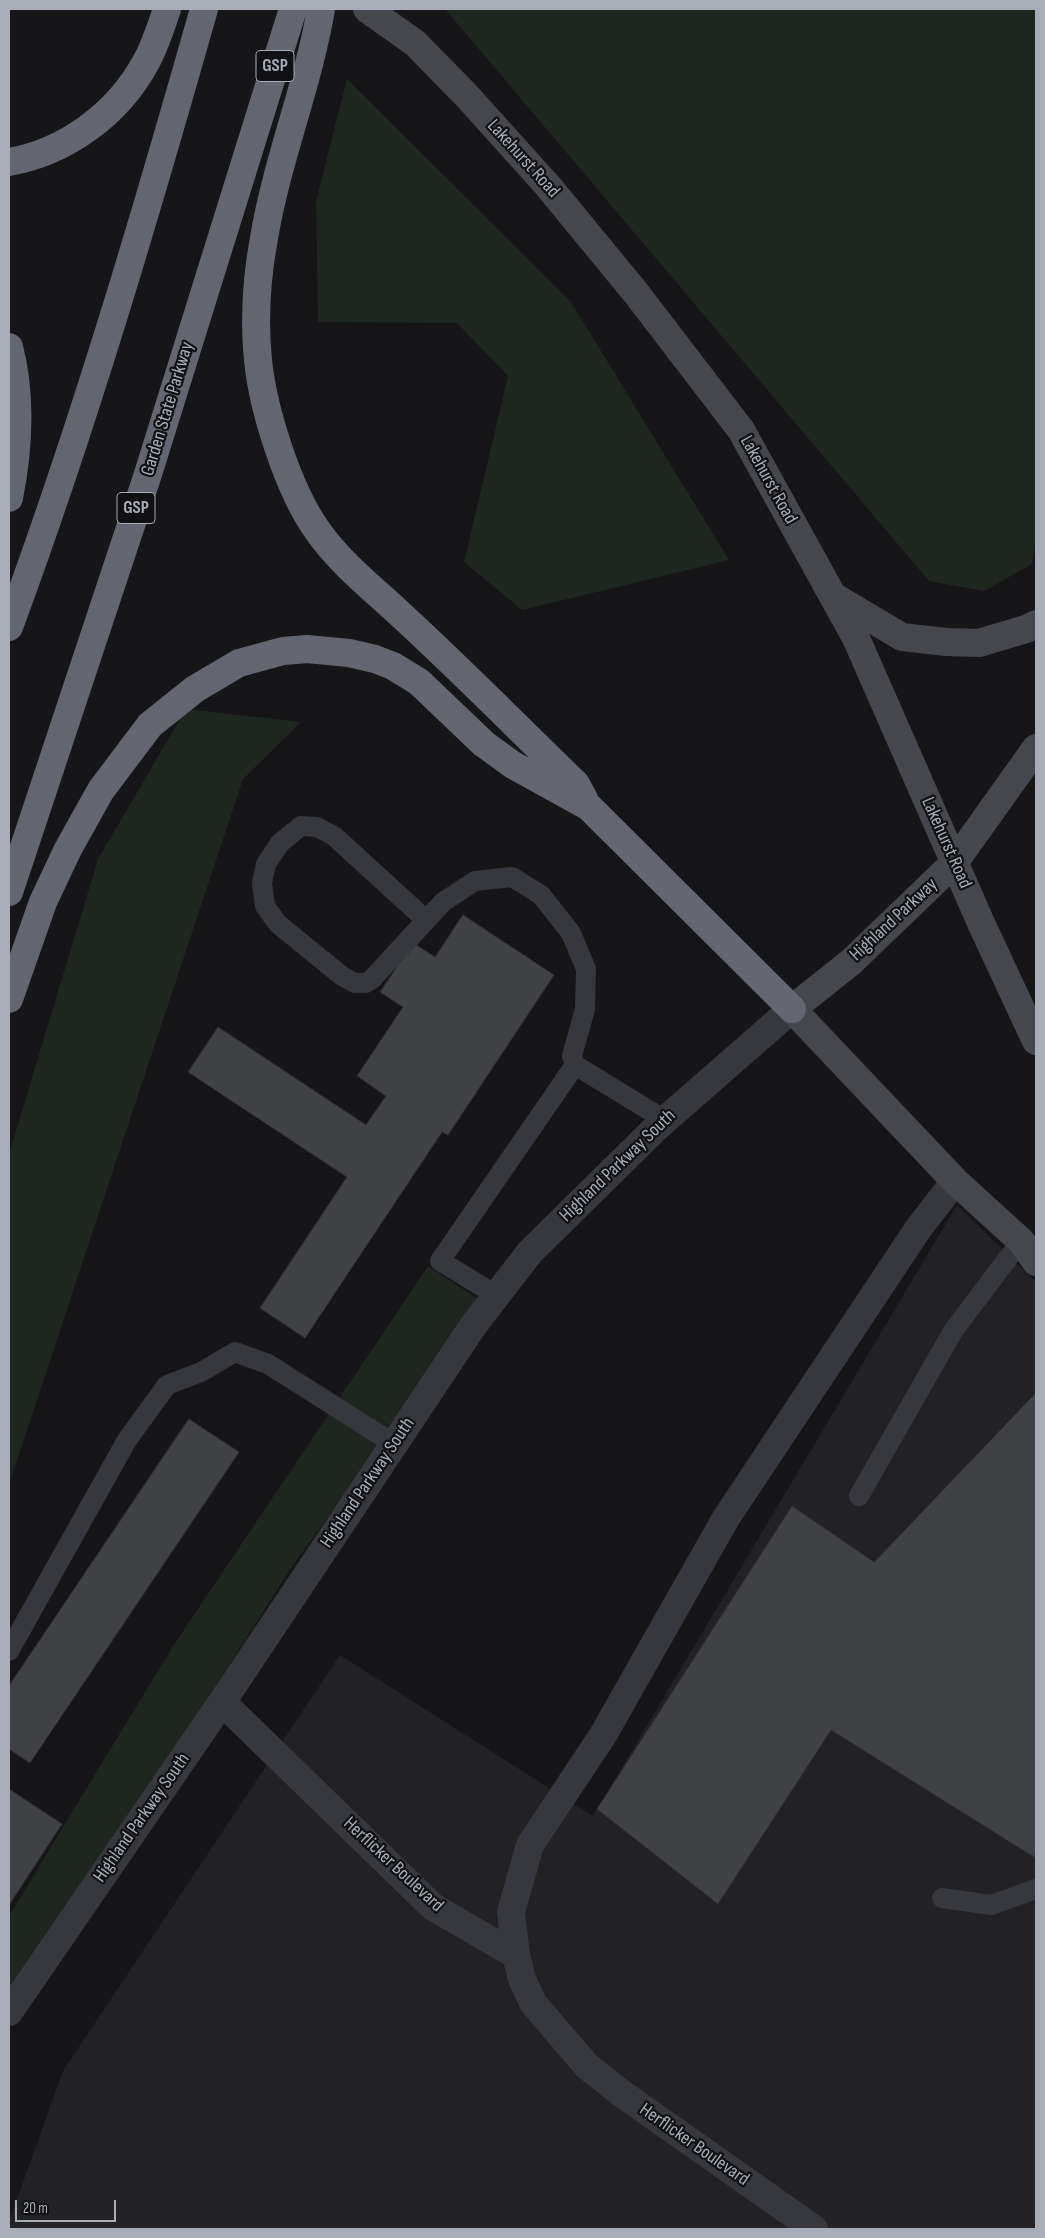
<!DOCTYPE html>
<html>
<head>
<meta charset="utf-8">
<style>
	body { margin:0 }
	#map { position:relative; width:1045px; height:2238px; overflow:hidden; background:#161618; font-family:"Sofia Sans Condensed",sans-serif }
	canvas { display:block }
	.frame { position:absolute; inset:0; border:10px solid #a8adb8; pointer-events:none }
	.scale { position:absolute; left:15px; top:2200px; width:101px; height:22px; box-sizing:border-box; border:2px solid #a8adb8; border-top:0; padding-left:6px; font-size:15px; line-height:18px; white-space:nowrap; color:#a8adb8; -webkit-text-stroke:4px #111113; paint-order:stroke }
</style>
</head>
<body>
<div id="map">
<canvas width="1045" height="2238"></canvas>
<div class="frame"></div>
<div class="scale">20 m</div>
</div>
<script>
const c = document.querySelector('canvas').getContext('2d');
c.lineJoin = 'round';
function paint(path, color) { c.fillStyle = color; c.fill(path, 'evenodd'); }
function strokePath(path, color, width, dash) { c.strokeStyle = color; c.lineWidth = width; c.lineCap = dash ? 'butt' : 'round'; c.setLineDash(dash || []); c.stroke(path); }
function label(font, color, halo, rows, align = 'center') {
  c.font = font + ' "Sofia Sans Condensed",sans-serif'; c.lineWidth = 4.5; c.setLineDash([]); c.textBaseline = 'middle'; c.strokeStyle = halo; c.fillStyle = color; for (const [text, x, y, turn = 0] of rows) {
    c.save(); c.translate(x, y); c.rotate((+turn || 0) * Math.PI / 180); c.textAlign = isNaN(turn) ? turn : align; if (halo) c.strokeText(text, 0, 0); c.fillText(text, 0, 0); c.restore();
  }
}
paint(new Path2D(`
	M957,1205L1036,1282V2229H9V2221L63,2071L340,1655L593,1816Z`), '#222225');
paint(new Path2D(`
	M445,9H1036V537L1032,564L984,591L929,581Z
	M347,79L571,302L729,560L522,610L464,562L508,376L457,323L318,322L316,201Z
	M186,709L301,722L243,779L9,1484V1154L98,859Z
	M428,1266L484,1303L291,1568L29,1980L9,2005V1916L173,1646Z`), '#1e261f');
const building = new Path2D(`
	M463,915L554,975L448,1135L442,1132L305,1338L260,1308L347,1177L188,1072L218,1027L366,1125L386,1096L357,1076L403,1007L380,992L413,943L435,957Z
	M1036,1393V1853L1034,1857L831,1730L718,1904L597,1809L792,1506L874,1562Z
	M189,1419L239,1452L30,1763L9,1749V1686Z
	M9,1789L62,1824L9,1905Z`);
paint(building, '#404145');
strokePath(building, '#303034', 1);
strokePath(new Path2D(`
	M426,920L334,836L317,827L301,826L280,843L266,864L262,883L265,906L278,924L342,976L355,983H366L372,979L443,902L475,881L512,877L541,895L571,933L586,969L585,1009L572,1056L575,1065L665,1120
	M496,1295L440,1261L575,1065
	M859,1496L953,1331L1021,1241
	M9,1651L127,1440L167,1385L201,1372L235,1352L268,1364L394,1444
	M942,1898L991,1905L1036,1889`), '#37383d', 20);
strokePath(new Path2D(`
	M222,1702L433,1907L516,1955L522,1979L533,2003L587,2066L621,2093L814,2229
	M516,1955L511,1912L530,1845L603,1735L726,1518L918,1229L955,1181
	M9,2012L222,1702L473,1326L530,1252L657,1127L792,1009`), '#37383d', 28);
strokePath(new Path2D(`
	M367,9L415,43L466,95L548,186L636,293L741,430L856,638L981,923L1036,1041
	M833,596L902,637L946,642L979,643L1026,629L1036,624
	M1036,748L954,863L851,962L792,1009L955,1181L1021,1241L1036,1262`), '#45474d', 28);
strokePath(new Path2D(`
	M321,9C308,86 277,160 264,238C257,276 254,321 258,360C263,410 288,489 317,530C340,563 371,587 400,614C460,669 517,727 576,784L584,799
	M9,162C66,152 118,114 146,62C155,46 161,27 167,9
	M9,347C22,397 19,447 9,498
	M9,627C84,424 145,217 204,9
	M9,892L148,474L293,9
	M9,999L43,902L68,849L101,790L150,725L195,689L239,663L283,651L307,649L349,653L375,659L393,666L419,682L484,744L513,765L589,807L792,1009`), '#63666e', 28);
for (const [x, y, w] of [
	[275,66,38],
	[136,508,38]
]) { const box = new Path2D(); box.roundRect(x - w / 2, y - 15.5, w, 31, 4); c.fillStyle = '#111113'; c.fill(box); strokePath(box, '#a8adb8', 1); }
label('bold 18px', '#a8adb8', null, [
	["GSP",275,66],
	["GSP",136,508]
]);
label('19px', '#a8adb8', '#111113', [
	["Lakehurst Road",523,159,48],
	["Garden State Parkway",168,409,-73],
	["Lakehurst Road",768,480,61],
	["Lakehurst Road",946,843,66],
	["Highland Parkway",894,920,-43],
	["Highland Parkway South",618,1166,-44],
	["Highland Parkway South",368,1483,-56],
	["Highland Parkway South",142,1818,-55],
	["Herflicker Boulevard",393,1865,43],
	["Herflicker Boulevard",694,2145,35]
]);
</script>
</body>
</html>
